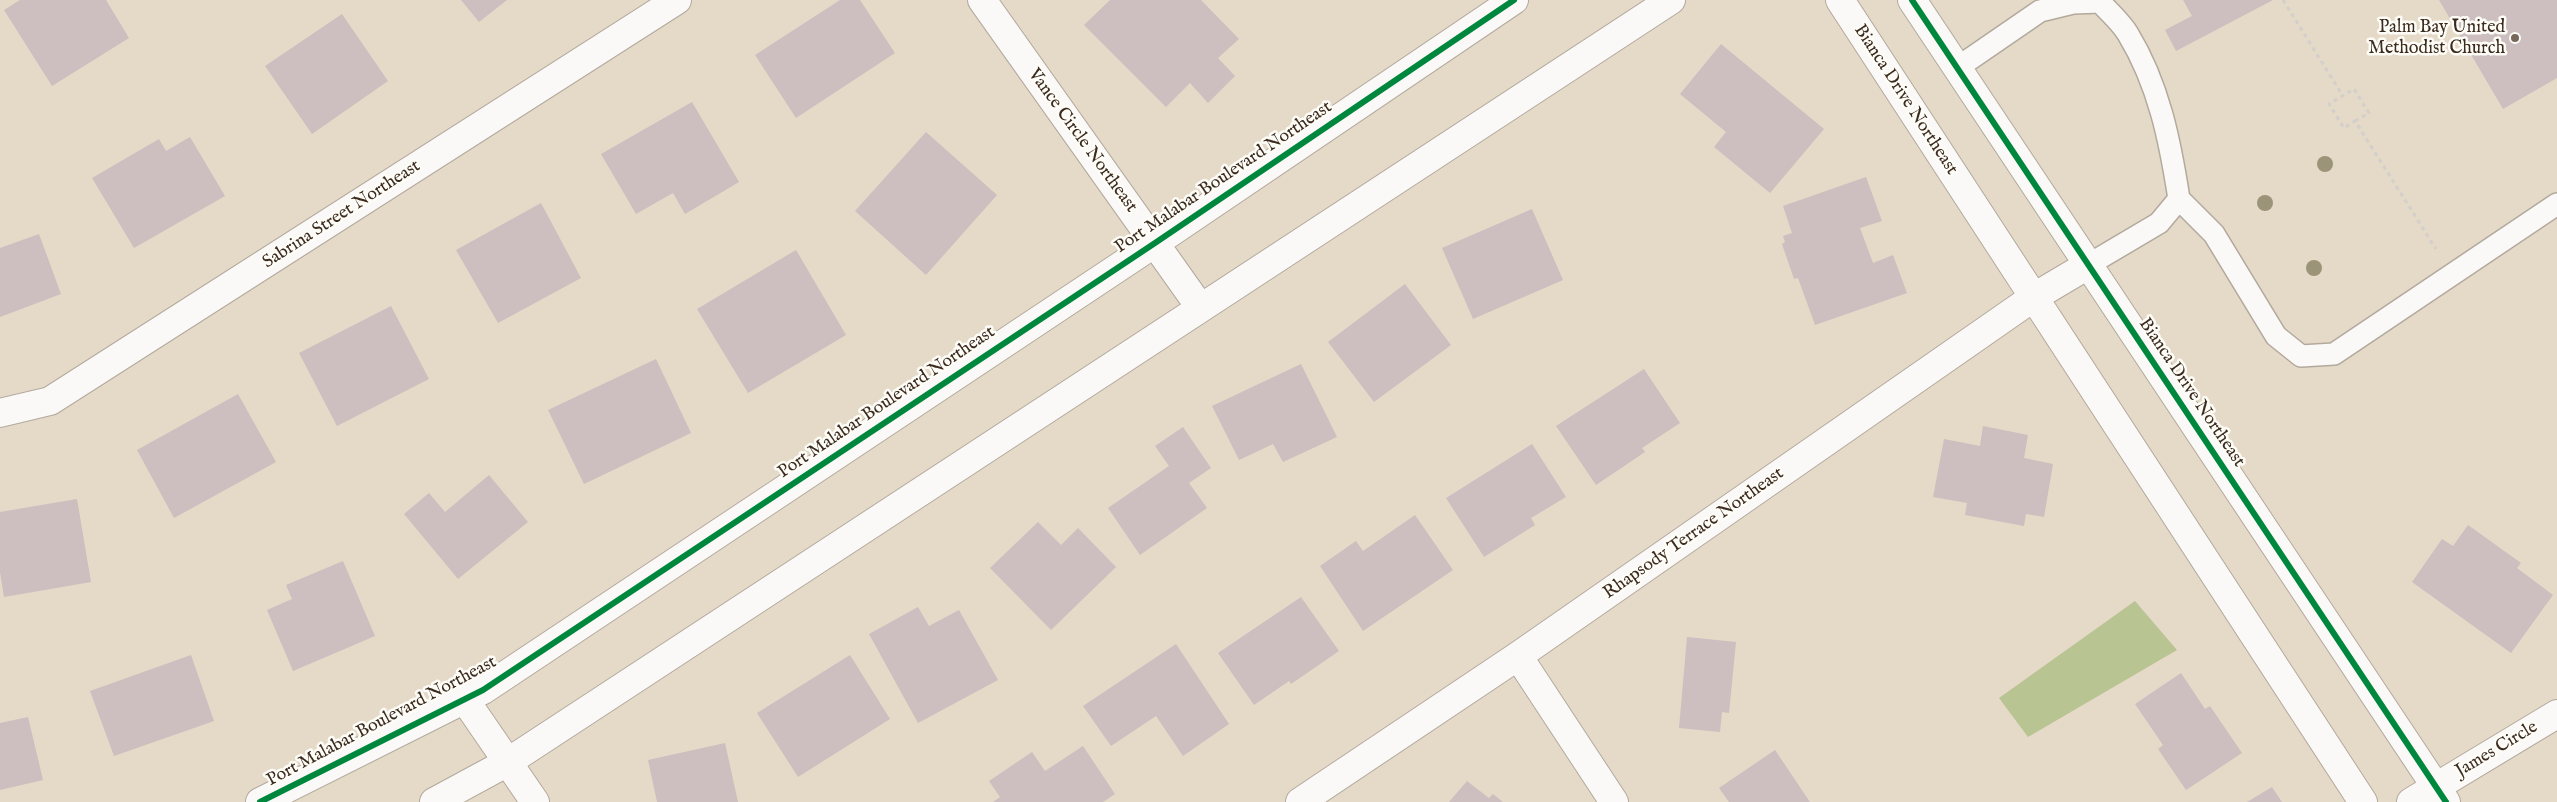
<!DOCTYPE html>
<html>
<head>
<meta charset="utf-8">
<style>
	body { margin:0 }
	canvas { display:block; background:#e5d9c8 }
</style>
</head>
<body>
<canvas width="2557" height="802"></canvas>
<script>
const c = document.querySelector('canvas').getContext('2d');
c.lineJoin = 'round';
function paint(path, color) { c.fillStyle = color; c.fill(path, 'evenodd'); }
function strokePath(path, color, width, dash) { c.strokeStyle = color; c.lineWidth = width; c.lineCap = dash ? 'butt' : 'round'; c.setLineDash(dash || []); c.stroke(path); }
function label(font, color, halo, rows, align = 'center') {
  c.font = font + ' "IM FELL English",serif'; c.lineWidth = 5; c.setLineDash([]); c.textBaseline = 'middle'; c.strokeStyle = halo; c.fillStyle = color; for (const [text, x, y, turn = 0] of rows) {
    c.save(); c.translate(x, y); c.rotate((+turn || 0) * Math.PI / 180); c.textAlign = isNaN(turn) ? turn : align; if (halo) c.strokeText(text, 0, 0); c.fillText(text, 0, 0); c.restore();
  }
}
paint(new Path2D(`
	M2135,601L2177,650L2028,737L1999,698Z`), '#b8c492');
paint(new Path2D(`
	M20,0H106L129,38L52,86L4,10Z
	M461,0H507L479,22Z
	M840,0H860L895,53L796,118L755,55Z
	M1110,0H1201L1239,39L1218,58L1235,76L1208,103L1190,83L1166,107L1084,25Z
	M2183,0H2273L2176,51L2165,30L2192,16Z
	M2439,0H2557V78L2503,109Z
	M342,14L388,81L312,134L265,66Z
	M1721,44L1824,129L1770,193L1714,147L1726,132L1680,94Z
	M692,102L739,182L685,214L673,193L636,214L601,154Z
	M926,132L997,195L926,275L855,211Z
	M190,137L225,196L134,248L92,178L159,139L166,151Z
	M1866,177L1882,221L1860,228L1873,263L1893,255L1907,293L1815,325L1798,278L1794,279L1782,244L1785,242L1783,236L1792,233L1783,206Z
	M541,203L581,278L498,323L456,250Z
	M1532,209L1563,280L1473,319L1442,248Z
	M39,234L61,294L0,317V248Z
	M796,250L846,335L748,393L697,309Z
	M1405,284L1451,345L1374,402L1328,342Z
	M391,306L429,379L337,426L299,353Z
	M656,359L691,433L584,484L548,410Z
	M1301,364L1337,437L1283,462L1273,444L1239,460L1212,406Z
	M1644,369L1680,423L1642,448L1645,452L1596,485L1556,426Z
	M238,394L276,462L174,518L137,450Z
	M1983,426L2028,435L2024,458L2053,464L2044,517L2026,514L2024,526L1965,515L1967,503L1933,497L1944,439L1980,446Z
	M1183,427L1211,468L1189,483L1207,508L1140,555L1108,508L1169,466L1155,446Z
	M1532,444L1566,497L1531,518L1535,525L1484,557L1446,498Z
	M489,475L528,522L458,579L404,514L429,493L445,512Z
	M77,499L91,582L4,597L0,572V512Z
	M1415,515L1453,570L1363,631L1320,566L1356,541L1363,551Z
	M1038,522L1061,545L1078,528L1116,567L1051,630L990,568Z
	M2468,525L2521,563L2517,568L2553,595L2511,653L2412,582L2442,539L2453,546Z
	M343,561L375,636L293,671L267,610L292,599L286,585Z
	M1301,597L1339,651L1291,684L1289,681L1254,705L1218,653Z
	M918,607L929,626L959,610L998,680L918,723L869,634Z
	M1687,637L1736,642L1729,713L1722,712L1720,732L1679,728Z
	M1176,644L1229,724L1183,756L1156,716L1111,746L1083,706Z
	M191,655L214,721L114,756L90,691Z
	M850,655L890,719L798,777L757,713Z
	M2181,673L2205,709L2210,706L2242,753L2186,790L2158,749L2163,745L2135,704Z
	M28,717L43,780L0,790V723Z
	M725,743L738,802H657L648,760Z
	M1083,746L1115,794L1103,802H993L1000,797L989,781L1032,752L1045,771Z
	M1775,750L1810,802H1729L1719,788Z
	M1467,781L1489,798L1493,794L1503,802H1449Z
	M2272,787L2282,802H2247Z`), '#cdbebf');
const service = new Path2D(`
	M1957,68L2040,11L2073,3L2100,2C2109,12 2121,22 2128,34C2159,85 2170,141 2179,199L2159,223L2088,265
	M2179,199L2214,234L2276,336L2301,356L2334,354L2557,204`);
const minor = new Path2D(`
	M982,0L1200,307
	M0,413L50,401L677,0
	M1518,656L1614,802
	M465,700L535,802
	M1300,802L1518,656L2034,297L2088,265
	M2411,802L2557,714`);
const tertiary = new Path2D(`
	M1840,0L2363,802
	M1912,0L2446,802
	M260,802L483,690L1155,243L1514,0
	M434,802L508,762L1671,0`);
strokePath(service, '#b2a99d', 24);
strokePath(minor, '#b2a99d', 30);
strokePath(tertiary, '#b2a99d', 30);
strokePath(new Path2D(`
	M2283,0L2343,96
	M2355,121L2369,113L2354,89L2329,104L2344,128L2355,121L2436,249`), '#d3cfca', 3, [4, 4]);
strokePath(service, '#fbf9f7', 21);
strokePath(minor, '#fbf9f7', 28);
strokePath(tertiary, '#fbf9f7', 28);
strokePath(new Path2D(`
	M1912,0L2446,802
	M260,802L483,690L1155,243L1514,0`), '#00873e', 6);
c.fillStyle = '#9c9479';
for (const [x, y] of [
	[2325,164],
	[2265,203],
	[2314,268]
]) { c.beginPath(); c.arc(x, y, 8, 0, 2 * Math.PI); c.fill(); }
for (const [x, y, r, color] of [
	[2515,38,5,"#76675a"]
]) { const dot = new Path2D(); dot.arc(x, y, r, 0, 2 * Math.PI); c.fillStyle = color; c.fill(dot); strokePath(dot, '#fdfcf7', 2); }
label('18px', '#3b2a1e', '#fdfcf7', [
	["Palm Bay United",2505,28],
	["Methodist Church",2505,49]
], 'right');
label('18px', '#3b2a1e', '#fdfcf7', [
	["Bianca Drive Northeast",1905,100,57],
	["Vance Circle Northeast",1082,141,54],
	["Port Malabar Boulevard Northeast",1224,178,-34],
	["Sabrina Street Northeast",342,215,-33],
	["Bianca Drive Northeast",2191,393,56],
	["Port Malabar Boulevard Northeast",887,403,-34],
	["Rhapsody Terrace Northeast",1694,534,-35],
	["Port Malabar Boulevard Northeast",382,722,-28],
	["James Circle",2497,750,-31]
]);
</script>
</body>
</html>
